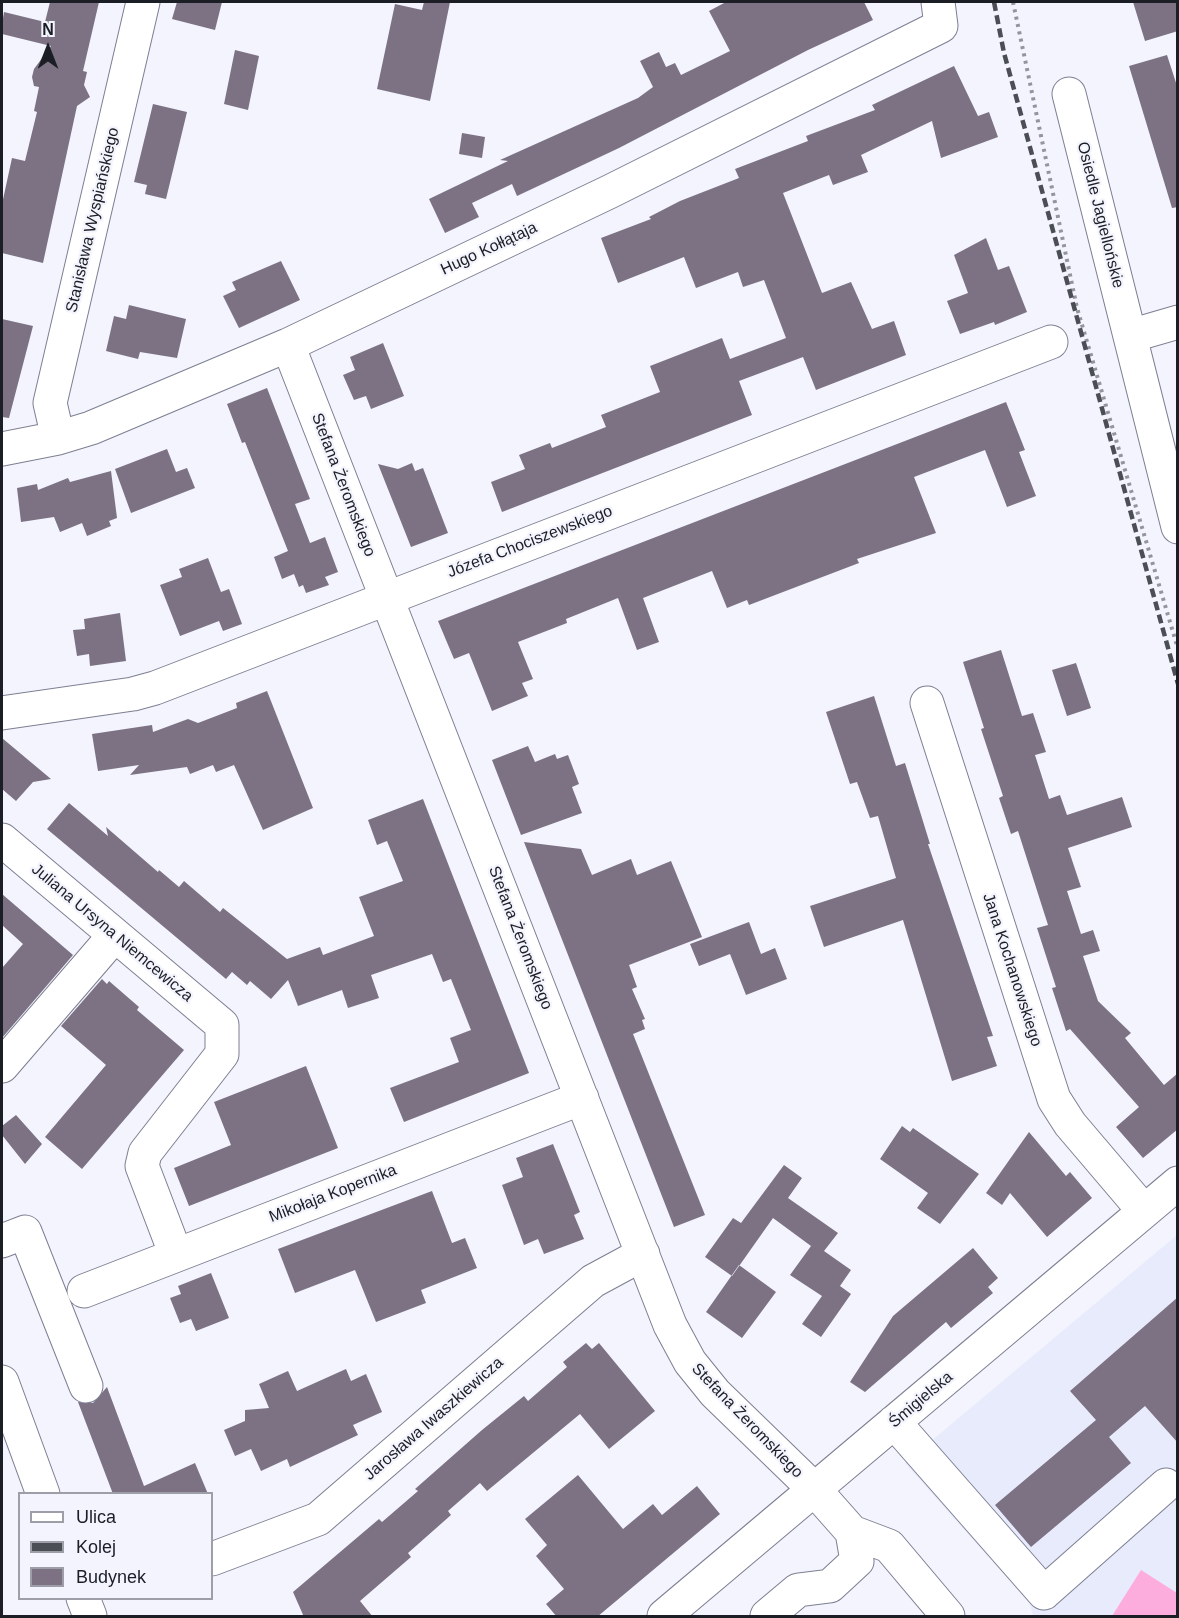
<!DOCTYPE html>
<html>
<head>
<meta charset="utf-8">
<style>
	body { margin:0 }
	#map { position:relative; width:1179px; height:1618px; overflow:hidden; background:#f3f4fd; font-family:Arial,sans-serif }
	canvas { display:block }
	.frame { position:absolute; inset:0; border:3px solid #1c1e25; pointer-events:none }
	.legend { position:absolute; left:18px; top:1492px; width:195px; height:108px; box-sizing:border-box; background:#f3f4fd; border:2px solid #9d9ea7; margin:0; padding:8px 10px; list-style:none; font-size:18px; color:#1c1e25 }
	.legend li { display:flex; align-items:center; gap:12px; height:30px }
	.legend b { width:30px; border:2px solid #9d9ea7 }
	.north { position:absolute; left:18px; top:18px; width:60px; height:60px; -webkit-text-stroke:4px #f3f4fd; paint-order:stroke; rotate:0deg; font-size:16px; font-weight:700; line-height:24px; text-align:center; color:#1c1e25 }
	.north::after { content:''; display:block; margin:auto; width:21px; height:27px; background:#1c1e25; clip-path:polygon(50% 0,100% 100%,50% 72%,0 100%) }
</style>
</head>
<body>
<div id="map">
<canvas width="1179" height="1618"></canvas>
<div class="frame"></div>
<ul class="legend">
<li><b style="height:8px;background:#fff"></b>Ulica</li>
<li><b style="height:8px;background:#4c4e55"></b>Kolej</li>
<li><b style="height:16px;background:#7c7284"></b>Budynek</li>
</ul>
<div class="north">N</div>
</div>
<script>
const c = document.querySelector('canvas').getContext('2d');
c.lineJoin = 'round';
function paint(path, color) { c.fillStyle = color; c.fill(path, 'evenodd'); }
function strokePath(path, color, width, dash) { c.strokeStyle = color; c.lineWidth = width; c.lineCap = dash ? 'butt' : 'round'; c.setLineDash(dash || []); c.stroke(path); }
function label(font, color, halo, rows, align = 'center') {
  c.font = font + ' Arial,sans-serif'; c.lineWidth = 4.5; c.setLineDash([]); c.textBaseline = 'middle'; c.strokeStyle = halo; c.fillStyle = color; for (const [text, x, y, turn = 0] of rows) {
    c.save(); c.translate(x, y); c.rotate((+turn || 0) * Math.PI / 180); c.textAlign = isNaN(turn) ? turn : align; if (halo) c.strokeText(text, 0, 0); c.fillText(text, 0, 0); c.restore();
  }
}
paint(new Path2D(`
	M1177,1235V1616H1033L1030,1604L905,1463Z`), '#e8ebfc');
paint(new Path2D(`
	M1141,1570L1177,1593V1616H1112Z`), '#fcadde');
paint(new Path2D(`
	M50,2H99L83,71L87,72L84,85L90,97L77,106L43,263L2,253V204L12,158L25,161L37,112L34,111L39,87L34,86L32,77L34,69L51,46L2,34V24L4,12L45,22Z
	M177,2H222L215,30L172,19Z
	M424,2H450L430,101L377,89L395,4L422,10Z
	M726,2H864L873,20L808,50L619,148L517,196L512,184L472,203L479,217L445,233L429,199L508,161L500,160L638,98L653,87L640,61L659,52L666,67L675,63L681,75L730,51L709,11Z
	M1133,2H1178V31L1145,41Z
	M235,50L259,56L248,110L224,104Z
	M1167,55L1178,89V207L1172,208L1129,66Z
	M954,66L978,116L989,112L998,137L941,158L932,121L861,155L868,172L833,185L829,175L783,193L822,293L851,282L872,329L894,321L906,355L816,390L803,357L739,381L752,415L502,512L491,482L525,469L519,455L550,443L552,448L606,427L601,415L660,392L650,366L722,338L730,359L786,338L764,280L743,287L738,272L696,288L684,257L618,283L601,238L651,219L649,217L680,201L739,178L735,169L808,141L806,136L875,110L872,105Z
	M153,104L187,112L166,199L145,194L147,185L134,182Z
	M462,133L485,137L482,158L459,154Z
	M986,238L998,270L1009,266L1027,312L995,325L994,322L960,334L947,301L968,293L954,255Z
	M281,261L300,300L239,328L223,296L236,290L232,282Z
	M129,305L186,319L177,358L140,352L138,359L106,351L114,316L126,319Z
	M2,319L33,326L9,418L2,417Z
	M383,343L404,396L371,409L366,396L354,400L343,375L355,370L350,357Z
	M267,388L310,499L295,504L310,543L325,537L338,572L325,577L329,585L306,593L303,585L299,587L294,574L282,579L274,557L288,551L245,442L242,443L227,404Z
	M1006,402L1025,450L1019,452L1036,496L1007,507L985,450L914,477L936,533L857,559L859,563L749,605L747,600L727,608L712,571L643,598L659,642L637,650L618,598L566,619L567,623L518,642L533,679L522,683L528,696L492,711L469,653L454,659L438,621Z
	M167,449L176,472L187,468L195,488L131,513L115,469Z
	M412,463L415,471L423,468L448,533L411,547L378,464L398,469Z
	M111,471L117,518L109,521L111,526L87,536L82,523L60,532L54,517L21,522L17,488L37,484L38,490L68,478L70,482Z
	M208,558L221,592L229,589L242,624L223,631L219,621L180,636L160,585L182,577L179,569Z
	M120,613L126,661L90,666L89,654L77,656L73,630L85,629L84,619Z
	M1001,650L1022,716L1033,713L1046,752L1035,755L1049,799L1060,795L1067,815L1122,797L1132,827L1068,848L1081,887L1067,891L1081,934L1093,930L1100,951L1083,956L1098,1001L1131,1033L1125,1038L1164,1085L1178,1073V1129L1143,1158L1116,1127L1139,1107L1070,1029L1066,1031L1052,988L1056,987L1037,928L1048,925L1018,831L1011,834L999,798L1003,796L981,729L984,728L963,662Z
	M1076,663L1091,708L1067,716L1052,670Z
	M267,691L313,808L263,830L234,765L216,772L213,765L190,774L187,767L130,775L139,765L98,771L92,734L152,725L153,732L188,719L198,723L237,708L236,703Z
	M874,696L896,766L905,763L930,844H928L993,1036L987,1037L997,1066L952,1081L903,920L824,947L810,906L896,878L878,816L870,818L857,782L850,784L826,712Z
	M2,738L51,779L33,782L16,801L2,789Z
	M528,746L535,762L555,754L557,759L568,755L579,784L572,787L582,813L521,835L492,760Z
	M423,799L529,1073L404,1122L390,1088L459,1062L450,1038L471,1030L451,979L443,982L432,954L371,975L379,998L348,1008L342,990L298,1006L288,980L271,999L250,981L247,985L232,972L226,979L47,829L69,803L108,836L106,827L158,872L159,870L179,887L184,881L220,912L223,908L287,959L320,947L323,955L374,936L359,897L403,881L387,841L377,845L368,820Z
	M524,842L581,849L592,875L631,859L637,875L671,861L702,937L629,965L637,987L632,989L645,1019L642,1020L645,1029L633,1034L705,1215L674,1227Z
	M2,894L73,955L2,1038V968L23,944L2,925Z
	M749,922L761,954L775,948L787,979L746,995L730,954L699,966L690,944Z
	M102,979L107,984L109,981L139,1007L137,1010L184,1050L82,1169L45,1137L106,1065L61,1026Z
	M306,1066L338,1148L189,1206L174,1168L231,1145L214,1102Z
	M16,1115L42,1144L25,1164L2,1135V1126Z
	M902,1126L910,1132L913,1128L979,1174L940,1224L917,1208L928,1193L880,1159Z
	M1029,1132L1066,1176L1070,1172L1092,1198L1047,1237L1010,1193L1002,1205L986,1193Z
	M553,1144L580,1212L574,1215L584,1239L544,1254L538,1239L524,1245L502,1185L523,1177L516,1158Z
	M784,1165L802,1178L788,1198L838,1233L824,1251L851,1270L840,1286L851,1294L821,1337L802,1324L822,1296L790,1275L811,1246L773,1218L732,1276L705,1257L733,1218L741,1223Z
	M432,1191L452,1243L465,1238L477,1268L421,1290L426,1303L376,1322L355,1270L295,1293L278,1249Z
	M973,1248L998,1278L988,1287L993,1293L951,1328L946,1322L865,1392L850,1382L893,1316Z
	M739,1265L776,1292L742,1338L706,1312Z
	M211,1273L229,1318L196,1331L191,1319L180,1323L170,1298L181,1294L178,1286Z
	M1178,1297V1443L1145,1406L1109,1437L1131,1463L1031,1547L995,1505L1096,1420L1070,1391Z
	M586,1343L592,1349L599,1343L655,1411L609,1449L580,1414L487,1491L480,1483L448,1511L451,1515L408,1553L411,1557L360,1601L373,1617H304L293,1592L379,1519L382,1522L418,1491L415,1489L482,1430L524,1396L528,1401L567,1367L563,1362Z
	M346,1369L351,1381L366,1374L382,1412L353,1425L358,1435L290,1467L287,1459L261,1471L251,1449L235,1456L224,1430L245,1421V1410L269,1408L259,1384L288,1371L297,1391Z
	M107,1387L144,1486L195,1463L208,1494H113L78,1402L93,1403Z
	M578,1475L623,1529L653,1504L662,1515L697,1486L720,1514L597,1617H557L546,1604L564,1589L536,1556L547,1545L525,1519Z`), '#7c7284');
const minor = new Path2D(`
	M1069,94L1178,527
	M1130,336L1178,322
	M288,345L670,1325L690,1362L715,1393L814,1489L852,1532L889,1546L948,1616
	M58,438L50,403L143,2
	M2,449L58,438L91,428L288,345L609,192L941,26L938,2
	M927,703L1054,1099L1070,1124L1144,1211
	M2,713L133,694L155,688L1051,342
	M2,840L222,1025V1054L145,1153L142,1166L176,1255
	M2,1066L114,936
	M2,1241L25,1232L86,1386
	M84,1291L582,1098
	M2,1382L43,1494
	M894,1422L1044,1593L1166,1485
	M212,1559L318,1519L593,1281L643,1254
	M83,1598L90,1616
	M664,1616L1178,1183
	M767,1616L798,1590L830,1586L857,1561L852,1532`);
strokePath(minor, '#7c7f91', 35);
strokePath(new Path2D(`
	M1013,2L1077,308L1178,649`), '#93949c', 4, [3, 4.5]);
strokePath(minor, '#fff', 33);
strokePath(new Path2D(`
	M994,2L1004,53L1178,684`), '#4c4e55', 4.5, [9, 4.5]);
label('16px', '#1c1e25', '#f3f4fd', [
	["Osiedle Jagiellońskie",1100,215,76],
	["Stanisława Wyspiańskiego",93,220,-77],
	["Hugo Kołłątaja",489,249,-25],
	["Stefana Żeromskiego",343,485,69],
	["Józefa Chociszewskiego",530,542,-21],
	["Juliana Ursyna Niemcewicza",112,933,40],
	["Stefana Żeromskiego",520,938,69],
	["Jana Kochanowskiego",1012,970,72],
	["Mikołaja Kopernika",333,1194,-21],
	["Śmigielska",921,1400,-40],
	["Jarosława Iwaszkiewicza",434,1419,-41],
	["Stefana Żeromskiego",747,1421,46]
]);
</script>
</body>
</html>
